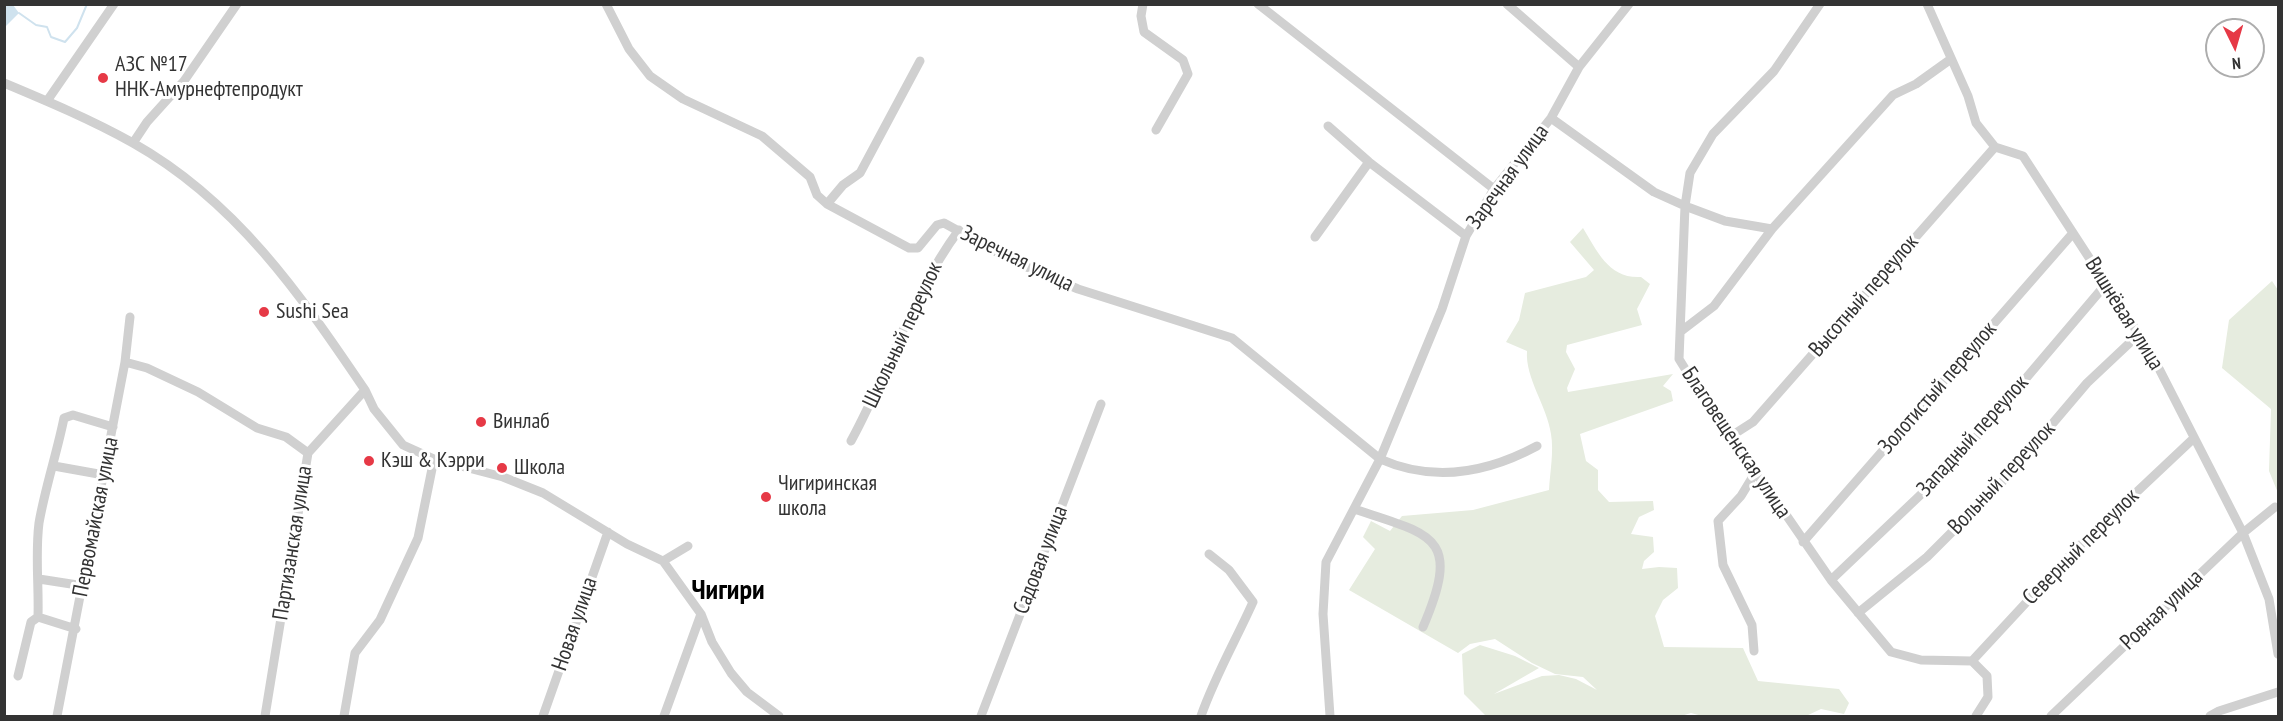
<!DOCTYPE html>
<html>
<head>
<meta charset="utf-8">
<style>
	body { margin:0 }
	#map { position:relative; width:2283px; height:721px; overflow:hidden; background:#fff; font-family:"PT Sans Narrow",sans-serif }
	canvas { display:block }
	.frame { position:absolute; inset:0; border:6px solid #333; pointer-events:none }
	.north { position:absolute; left:2205px; top:18px; width:60px; height:60px; box-sizing:border-box; background:#fff; border:2px solid #adadad; border-radius:50%; rotate:175deg; font-size:16px; font-weight:700; line-height:24px; text-align:center; color:#333 }
	.north::after { content:''; display:block; margin:auto; width:21px; height:27px; background:#e63946; clip-path:polygon(50% 0,100% 100%,50% 72%,0 100%) }
</style>
</head>
<body>
<div id="map">
<canvas width="2283" height="721"></canvas>
<div class="frame"></div>
<div class="north">N</div>
</div>
<script>
const c = document.querySelector('canvas').getContext('2d');
c.lineJoin = 'round';
function paint(path, color) { c.fillStyle = color; c.fill(path, 'evenodd'); }
function strokePath(path, color, width, dash) { c.strokeStyle = color; c.lineWidth = width; c.lineCap = dash ? 'butt' : 'round'; c.setLineDash(dash || []); c.stroke(path); }
function label(font, color, halo, rows, align = 'center') {
  c.font = font + ' "PT Sans Narrow",sans-serif'; c.lineWidth = 6; c.setLineDash([]); c.textBaseline = 'middle'; c.strokeStyle = halo; c.fillStyle = color; for (const [text, x, y, turn = 0] of rows) {
    c.save(); c.translate(x, y); c.rotate((+turn || 0) * Math.PI / 180); c.textAlign = isNaN(turn) ? turn : align; if (halo) c.strokeText(text, 0, 0); c.fillText(text, 0, 0); c.restore();
  }
}
paint(new Path2D(`
	M1583,228C1597,251 1609,279 1641,277L1650,284L1637,309L1642,325L1567,345L1566,352L1575,369L1567,388L1568,392L1673,374L1663,386L1671,391L1673,401L1580,434L1586,461L1598,470V490L1609,502L1653,501L1654,510L1639,517L1631,534L1653,537L1654,552L1644,561L1642,569L1659,567L1677,568L1678,588L1663,600L1655,616L1664,647L1743,648L1758,681L1839,689L1849,703L1844,714L1821,709L1806,716H1702L1691,713L1681,716H1486L1464,694L1462,654L1480,645L1515,656L1539,668L1494,694L1542,676L1559,675L1576,679L1597,690L1583,677L1555,674L1532,663L1495,639L1470,644L1458,653L1349,590L1375,549L1363,537L1371,521L1390,531L1402,516L1473,510L1549,490C1550,472 1554,452 1551,434C1547,406 1525,378 1527,351L1506,342L1519,320L1525,293L1586,277L1594,270L1570,242Z
	M2272,281L2278,290V493L2269,471L2271,409L2222,368L2229,320Z`), '#e6ecdf');
paint(new Path2D(`
	M4,5H13L19,13L6,26Z`), '#cfe2ee');
strokePath(new Path2D(`
	M19,13L36,25L47,27L51,37L65,42L77,28L87,4`), '#cfe2ee', 2);
strokePath(new Path2D(`
	M606,4L629,49L650,76L683,99L762,136L810,177L817,195L827,204L909,248H918L937,225L944,223L1013,261L1078,289L1232,338L1380,459C1434,483 1487,473 1537,446
	M1143,4L1141,16L1144,32L1183,60L1188,74L1156,130
	M1258,4L1494,189
	M1507,4L1579,67
	M1927,4L1968,96L1976,123L1995,147L2023,156L2151,353L2243,533L2269,599L2278,654
	M4,83C47,101 92,120 133,143C236,201 300,294 365,390L374,409L403,445L434,459L503,477L543,493L627,544L663,561L701,614L712,642L731,673L747,692L779,716
	M47,101L114,4
	M1551,118L1654,192L1685,206L1679,359L1728,438L1771,493L1831,580L1891,652L1921,660L1972,661
	M1328,126L1369,162L1466,236
	M133,143L147,122L184,81L237,4
	M827,204L843,185L860,173L920,61
	M1772,229L1725,221L1685,206L1690,173L1713,134L1774,71L1820,4
	M1315,237L1369,162
	M1680,332L1714,306L1772,229L1893,95L1916,84L1951,59
	M125,362L147,368L198,392L257,428L286,437L308,453
	M1728,438L1753,422L1995,147
	M851,441C889,372 912,293 959,230
	M54,466L104,475
	M1354,509C1433,535 1462,536 1423,627
	M1803,542L2073,233
	M663,561L688,546
	M39,579L84,586
	M1831,580L1954,463L2106,284
	M1858,613L1927,557L2008,476L2087,383L2138,335
	M38,617L76,629
	M1754,651L1752,625L1723,565L1718,521L1741,496L1755,473
	M1972,661L2073,552L2194,438
	M1972,661L1987,676L1988,697L1976,716
	M18,676L31,622L38,617C39,585 35,554 39,523C45,488 57,453 64,418L73,415L113,427
	M57,716L125,362L130,317
	M265,716L308,453L365,390
	M344,716L355,653L380,620L418,538L434,459
	M543,716L608,532
	M664,716L701,614
	M981,716L1101,404
	M1201,716C1215,676 1236,640 1253,602L1229,570L1209,554
	M1330,716L1323,614L1326,562L1380,459L1442,309L1466,236L1494,189L1551,118L1579,67L1629,4
	M2051,716L2243,533L2275,507
	M2210,716L2219,711L2278,692`), '#d0d0d0', 9);
for (const [x, y, r, color] of [
	[103,78,6,"#e63946"],
	[264,312,6,"#e63946"],
	[481,422,6,"#e63946"],
	[369,461,6,"#e63946"],
	[502,468,6,"#e63946"],
	[766,497,6,"#e63946"]
]) { const dot = new Path2D(); dot.arc(x, y, r, 0, 2 * Math.PI); c.fillStyle = color; c.fill(dot); strokePath(dot, '#fff', 2); }
label('22px', '#333', '#fff', [
	["АЗС №17",115,65],
	["ННК-Амурнефтепродукт",115,90],
	["Sushi Sea",276,312],
	["Винлаб",493,422],
	["Кэш & Кэрри",381,461],
	["Школа",514,468],
	["Чигиринская",778,484],
	["школа",778,509]
], 'left');
label('22px', '#333', '#fff', [
	["Заречная улица",1508,177,-54],
	["Заречная улица",1017,259,26],
	["Высотный переулок",1864,296,-49],
	["Вишнёвая улица",2124,314,58],
	["Школьный переулок",903,335,-65],
	["Золотистый переулок",1938,388,-49],
	["Западный переулок",1973,436,-48],
	["Благовещенская улица",1736,443,56],
	["Вольный переулок",2002,478,-47],
	["Первомайская улица",96,517,-79],
	["Партизанская улица",293,543,-81],
	["Северный переулок",2081,547,-45],
	["Садовая улица",1041,560,-69],
	["Ровная улица",2162,610,-44],
	["Новая улица",575,624,-71]
]);
label('bold 28px', '#000', '#fff', [
	["Чигири",728,591]
]);
</script>
</body>
</html>
